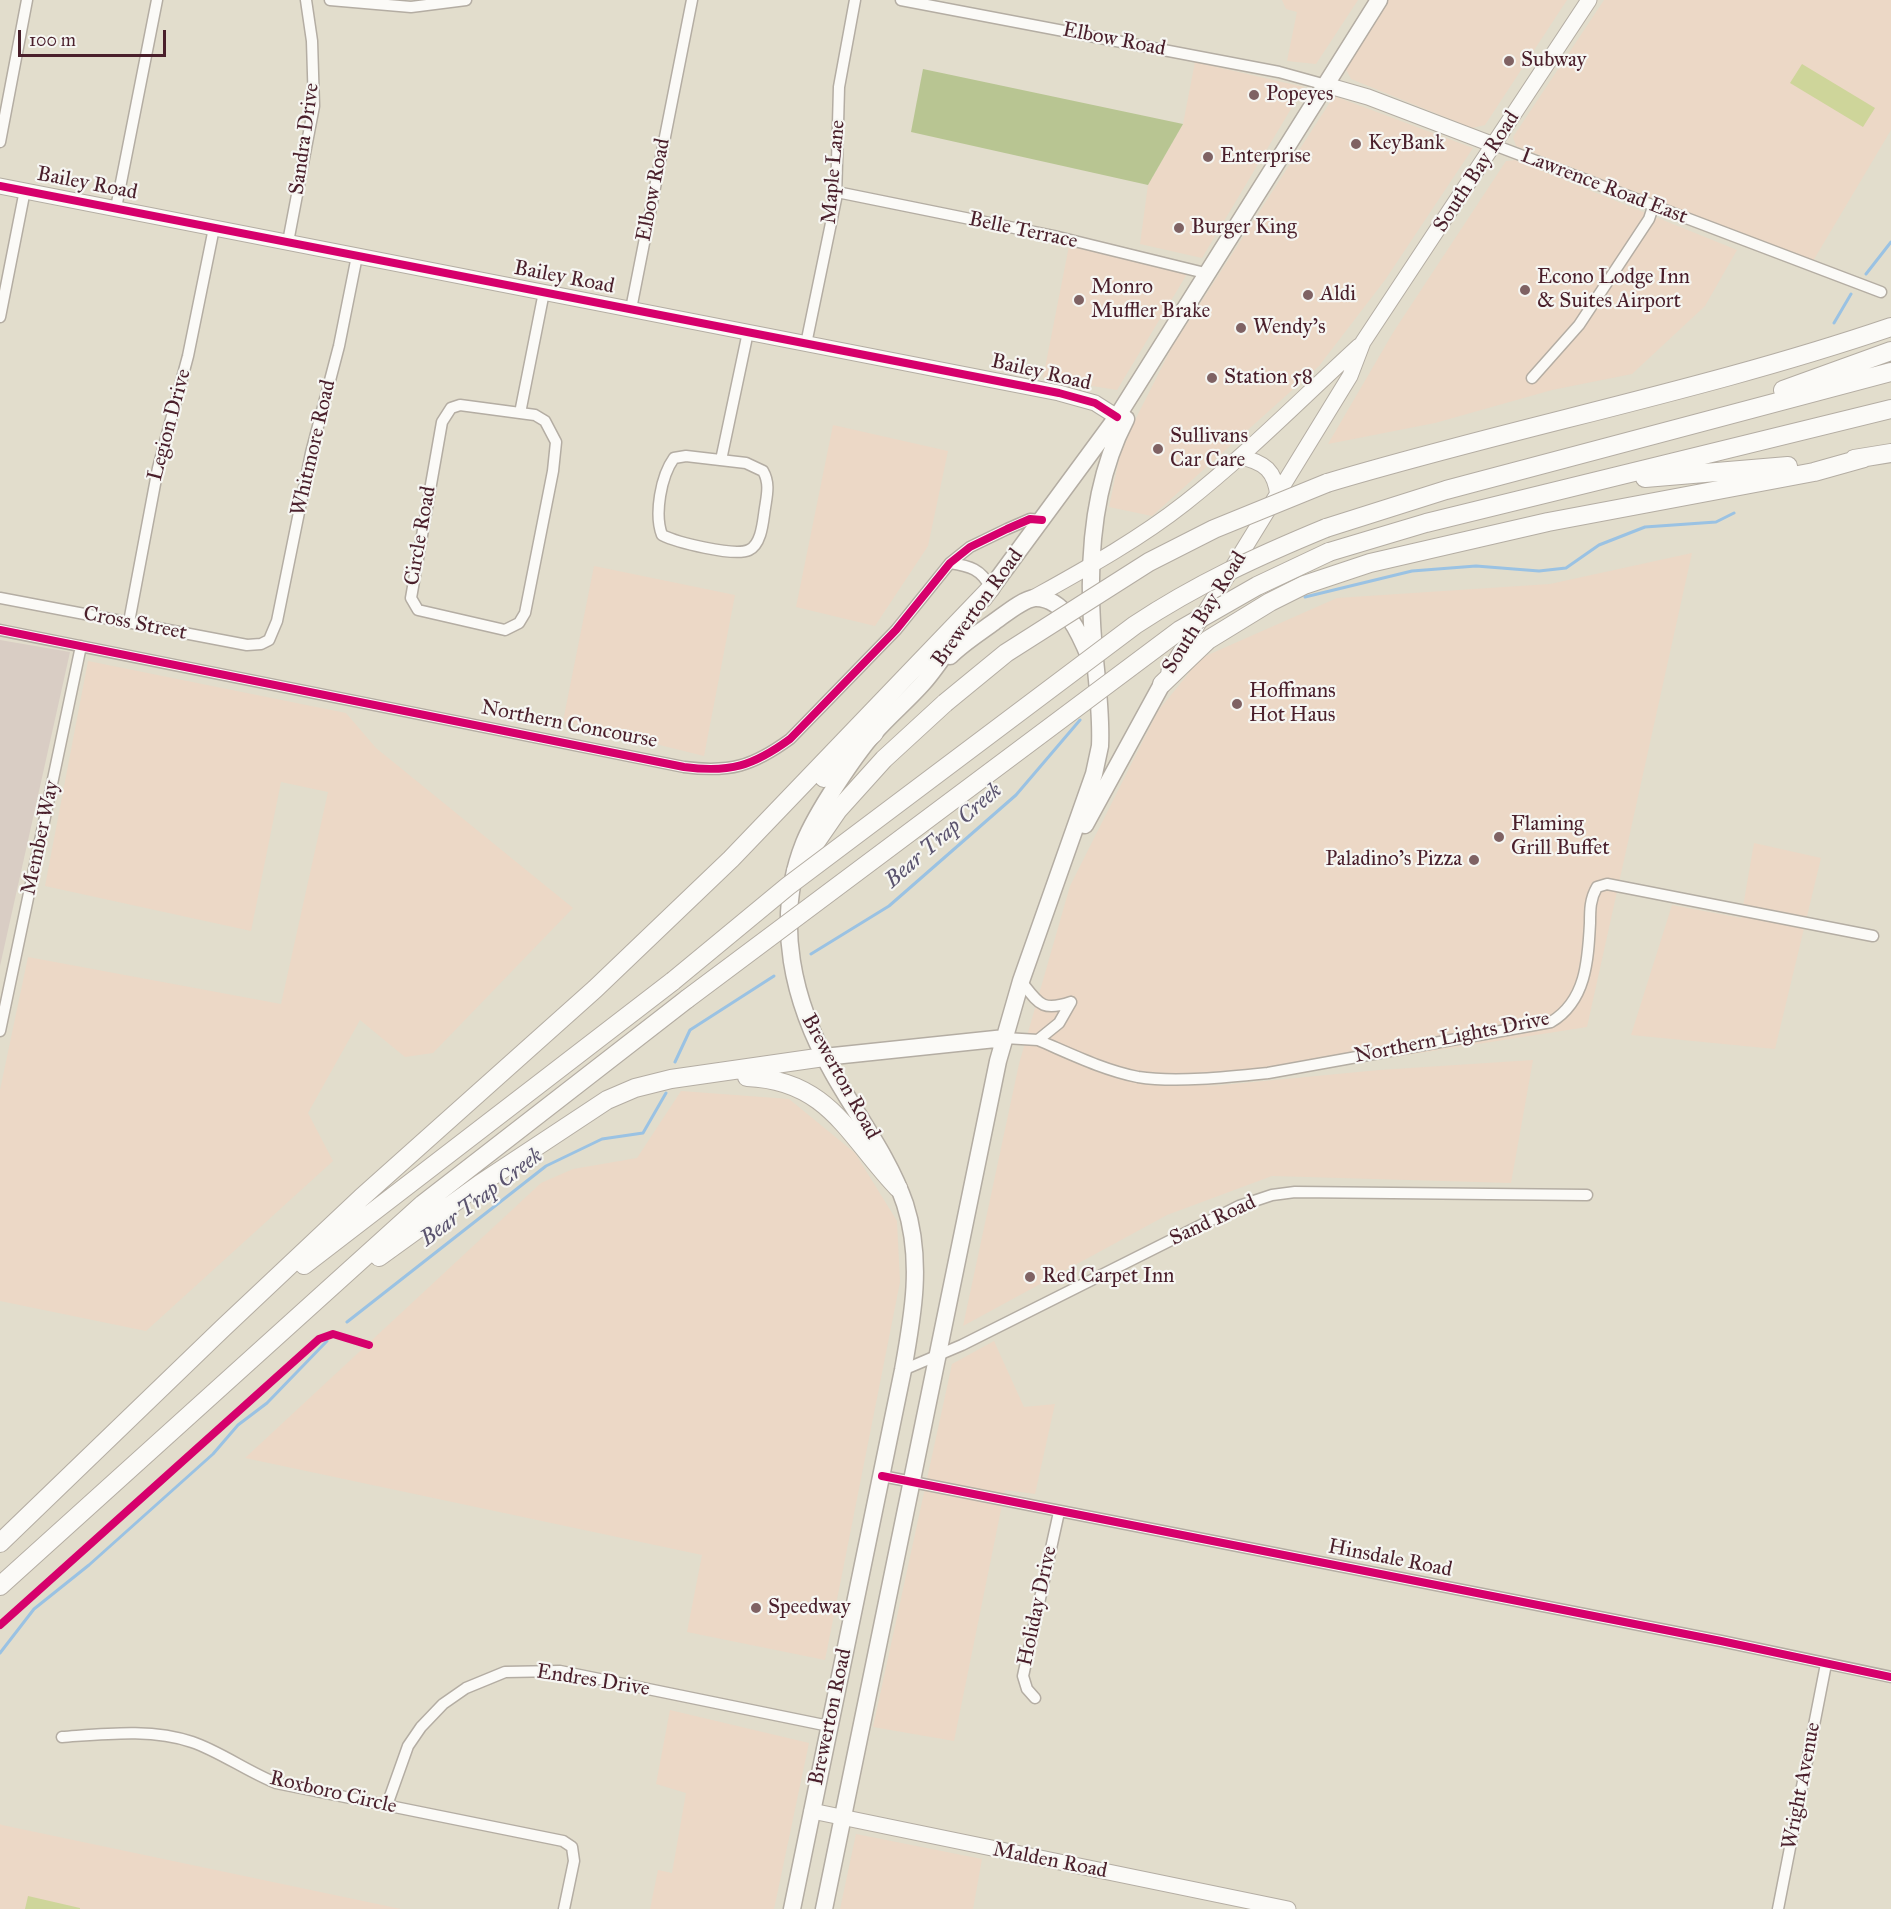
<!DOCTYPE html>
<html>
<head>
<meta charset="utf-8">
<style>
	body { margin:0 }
	#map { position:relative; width:1891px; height:1909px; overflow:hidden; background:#e2ddcc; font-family:"IM FELL Great Primer",serif }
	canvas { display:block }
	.scale { position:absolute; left:18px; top:30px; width:148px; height:27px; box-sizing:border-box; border:3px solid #4a1f2b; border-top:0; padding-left:8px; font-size:18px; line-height:21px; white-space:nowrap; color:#4a1f2b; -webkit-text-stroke:4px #f6f6f2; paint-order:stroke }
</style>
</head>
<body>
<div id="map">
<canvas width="1891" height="1909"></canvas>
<div class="scale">100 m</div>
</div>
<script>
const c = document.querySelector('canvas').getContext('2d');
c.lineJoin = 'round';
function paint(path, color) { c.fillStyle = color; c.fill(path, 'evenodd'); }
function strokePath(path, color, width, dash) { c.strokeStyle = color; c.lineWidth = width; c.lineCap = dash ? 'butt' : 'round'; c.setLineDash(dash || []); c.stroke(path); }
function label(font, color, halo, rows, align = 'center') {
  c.font = font + ' "IM FELL Great Primer",serif'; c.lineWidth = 4.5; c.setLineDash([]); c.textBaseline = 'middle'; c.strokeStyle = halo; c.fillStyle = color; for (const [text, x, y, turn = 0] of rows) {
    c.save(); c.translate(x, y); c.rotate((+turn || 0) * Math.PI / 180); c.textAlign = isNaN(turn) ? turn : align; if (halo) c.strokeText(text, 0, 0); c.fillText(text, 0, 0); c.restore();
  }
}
paint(new Path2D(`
	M1282,0H1358L1316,64L1287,61L1297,12L1286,9Z
	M1387,0H1567L1485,125L1472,128L1351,79L1346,69L1350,58Z
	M1604,0H1891V130L1813,261L1516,146L1513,137Z
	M1195,62L1304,87L1202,258L1140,244L1148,185L1183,124Z
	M1334,96L1473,148L1385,280L1319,366L1152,516L1109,507L1119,459L1132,426L1172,347Z
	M1515,160L1737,250L1705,306L1632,374L1552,390L1435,423L1328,444L1394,331L1506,161Z
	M1069,246L1187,274L1117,390L1043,378Z
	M833,425L948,451L928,546L875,626L796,607Z
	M1692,553L1587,1027L1201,1087L1379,1070L1533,1060L1511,1183L1272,1176L1167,1215L963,1326L1019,1064L1070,886L1158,711L1201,658L1337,598L1550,584Z
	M594,566L735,595L704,756L563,721Z
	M88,661L346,713L376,748L573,908L433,1053L405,1057L360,1020L308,1113L333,1161L146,1331L0,1301V1090L28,957L281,1004L328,792L281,782L251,931L45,886Z
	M1754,843L1821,858L1775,1049L1631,1035L1672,905L1741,918Z
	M681,1091L789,1099L855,1153L897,1221L900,1282L825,1660L687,1632L702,1555L245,1458L541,1183L573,1169L637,1158Z
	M994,1341L1024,1407L1055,1404L1035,1494L1005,1490L954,1741L873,1727L952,1364Z
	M670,1710L809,1743L774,1909H650L658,1870L672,1873L686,1793L656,1784Z
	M0,1824L2,1825L401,1909H0Z
	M856,1834L982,1859L973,1909H840Z`), '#ecd8c6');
paint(new Path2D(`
	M0,640L70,652L0,966Z`), '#d9cdc4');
paint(new Path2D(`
	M1802,64L1875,108L1863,127L1790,83Z
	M28,1896L80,1908V1909H25Z`), '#ced59a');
paint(new Path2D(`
	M923,69L1183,124L1148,185L911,132Z`), '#b8c592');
strokePath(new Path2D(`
	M1866,274L1891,242
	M1834,323L1851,294
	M1305,597L1412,571L1476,566L1539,571L1566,568L1599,545L1645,527L1716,522L1734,513
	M811,954L889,906L1016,795L1080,720
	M675,1062L690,1030L774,976
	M347,1322L546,1166L602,1139L643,1133L666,1093
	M0,1653L34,1609L89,1565L213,1454L238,1425L267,1403L327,1341`), '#9ac2e3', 3);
const street = new Path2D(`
	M330,0L411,7L466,0
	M901,0L1279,72L1326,85
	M0,142L27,0
	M1494,145L1881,292
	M837,192L1054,236L1209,274
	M116,208L157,0
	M288,242L314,106L312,41L306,0
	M631,309L692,0
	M0,317L25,190
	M806,344L836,199L839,87L855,0
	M1532,378L1579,325L1649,219L1653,207
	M460,405L535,415L545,421L556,442L553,471L525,613L519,623L505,630L418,610L411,598L442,422L451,408Z
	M520,413L544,292
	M686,456L746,463L763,471C770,483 767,495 765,508C763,520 762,544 749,550C734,557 676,542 662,535C654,514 661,476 674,458Z
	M721,460L748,332
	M950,563C970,566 981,569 991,588
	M0,598L247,645L261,644L269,640L277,621L311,453L339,346L357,256
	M129,622L158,468L188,356L214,228
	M0,630L684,767C730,773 753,766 790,739L896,630L950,563L970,547L1007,529L1030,519L1042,520
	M1021,981C1039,1004 1042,1012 1071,1002
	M0,1031L81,646
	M1005,1038L1038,1040L1059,1023L1071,1002
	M1038,1040C1071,1054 1103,1070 1138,1077C1175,1083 1230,1077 1268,1073L1551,1022C1586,1001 1588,961 1590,923C1590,910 1590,899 1597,887L1607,884L1873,936
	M903,1370L962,1345L1239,1206L1272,1195L1295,1192L1587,1195
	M882,1476L1721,1641L1891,1677
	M1035,1698L1027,1689L1023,1676L1059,1512
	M62,1737C104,1734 152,1728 192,1742C219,1751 248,1772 276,1783L563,1841L572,1847L574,1861L564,1909
	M387,1805L408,1746L421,1727L443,1704L466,1688L505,1672L560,1671L829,1726
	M1778,1909L1826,1664`);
const secondary = new Path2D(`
	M1326,85L1368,97L1494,145
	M0,186L1059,393L1095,403L1117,417
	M1240,457C1265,462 1275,471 1278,496
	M1033,598C1085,569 1138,540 1185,503C1246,455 1301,399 1359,346
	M1169,671L1350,376L1363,342L1589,0
	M812,1811L1288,1909`);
const primary = new Path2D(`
	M983,599L1117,417L1379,0
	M950,656C963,643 979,633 994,622C1004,615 1023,599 1035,598C1066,597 1082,639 1091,661
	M1085,825L1162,684
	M824,1057L1005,1038
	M792,1909L903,1370C913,1315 923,1260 905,1204C889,1157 857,1116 833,1073C793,1003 773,921 804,843C816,813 854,756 875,732C890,715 908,700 923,683C940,664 953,641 968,620
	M824,1909L998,1061L1021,981L1094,774L1100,746C1102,705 1094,664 1092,623C1088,556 1094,480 1126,419`);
const highway = new Path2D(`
	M1783,390L1891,351
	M1854,459L1891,453
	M1645,478L1788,466
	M1327,483C1514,427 1706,390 1891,327
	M1326,528L1446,490L1891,372
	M1329,552L1426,523L1891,409
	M1162,684L1208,640L1270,602L1304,585L1370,563L1548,522L1814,472L1864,458
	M824,778L874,733
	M796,871L838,810L884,759L945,703
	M747,1077C829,1080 849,1137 898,1188
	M379,1257L480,1184L607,1100L635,1088L671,1079L824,1057
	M304,1265L673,981
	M0,1543L223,1328L361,1198L595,989L731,859L991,588
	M0,1586L423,1204L687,999`);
strokePath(street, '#b4ada3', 13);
strokePath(secondary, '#b4ada3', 17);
strokePath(primary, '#b4ada3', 19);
strokePath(highway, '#b4ada3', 20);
strokePath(street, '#fbfaf7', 10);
strokePath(secondary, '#fbfaf7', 15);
strokePath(primary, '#fbfaf7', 16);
strokePath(highway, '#fbfaf7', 18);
const highwayBridge = new Path2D(`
	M945,703L1006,653L1149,562L1214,529L1327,483
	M673,981L788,886L1135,625C1197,584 1258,556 1326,528
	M687,999L1180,630L1257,586L1329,552`);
strokePath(highwayBridge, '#b4ada3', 20, []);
strokePath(highwayBridge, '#fbfaf7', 18);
strokePath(new Path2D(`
	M0,186L1059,393L1095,403L1117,417
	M0,630L684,767C730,773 753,766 790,739L896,630L950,563L970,547L1007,529L1030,519L1042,520
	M882,1476L1721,1641L1891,1677
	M0,1625L319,1339L333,1334L369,1345`), '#d6006c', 8);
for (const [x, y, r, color] of [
	[1509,61,6,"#7f6263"],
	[1254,95,6,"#7f6263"],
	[1356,144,6,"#7f6263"],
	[1208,157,6,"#7f6263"],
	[1179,228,6,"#7f6263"],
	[1525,290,6,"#7f6263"],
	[1308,295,6,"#7f6263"],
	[1079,300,6,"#7f6263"],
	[1241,328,6,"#7f6263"],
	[1212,378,6,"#7f6263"],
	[1158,449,6,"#7f6263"],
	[1237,704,6,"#7f6263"],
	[1499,837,6,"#7f6263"],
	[1474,860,6,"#7f6263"],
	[1030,1277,6,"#7f6263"],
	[756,1608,6,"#7f6263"]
]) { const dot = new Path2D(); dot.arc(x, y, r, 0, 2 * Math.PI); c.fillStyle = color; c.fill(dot); strokePath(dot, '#f6f6f2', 2); }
label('21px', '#4a1f2b', '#f6f6f2', [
	["Elbow Road",1114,40,11],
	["Sandra Drive",305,139,-82],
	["Maple Lane",834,172,-85],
	["South Bay Road",1477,172,-57],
	["Bailey Road",87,184,11],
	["Lawrence Road East",1604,187,21],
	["Elbow Road",654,190,-79],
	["Belle Terrace",1023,231,12],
	["Bailey Road",564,278,11],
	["Bailey Road",1041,373,13],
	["Legion Drive",170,425,-75],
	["Whitmore Road",314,448,-77],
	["Circle Road",421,536,-80],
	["Brewerton Road",978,608,-54],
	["South Bay Road",1205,613,-58],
	["Cross Street",135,624,11],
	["Northern Concourse",569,725,11],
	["Member Way",41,838,-78],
	["Northern Lights Drive",1452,1038,-11],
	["Brewerton Road",840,1077,61],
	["Sand Road",1213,1221,-25],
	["Hinsdale Road",1390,1559,11],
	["Holiday Drive",1038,1606,-78],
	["Endres Drive",593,1681,9],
	["Brewerton Road",831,1717,-78],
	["Wright Avenue",1802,1786,-79],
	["Roxboro Circle",333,1793,13],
	["Malden Road",1050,1861,11]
]);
label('21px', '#4a1f2b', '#f6f6f2', [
	["Subway",1521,61],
	["Popeyes",1266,95],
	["KeyBank",1368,144],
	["Enterprise",1220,157],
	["Burger King",1191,228],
	["Econo Lodge Inn",1537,278],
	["& Suites Airport",1537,302],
	["Monro",1091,288],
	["Muffler Brake",1091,312],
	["Aldi",1320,295],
	["Wendy's",1253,328],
	["Station 58",1224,378],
	["Sullivans",1170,437],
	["Car Care",1170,461],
	["Hoffmans",1249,692],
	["Hot Haus",1249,716],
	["Flaming",1511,825],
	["Grill Buffet",1511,849],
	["Paladino's Pizza",1462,860,"right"],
	["Red Carpet Inn",1042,1277],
	["Speedway",768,1608]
], 'left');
label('italic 22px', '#5b546f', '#f6f6f2', [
	["Bear Trap Creek",944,836,-41],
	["Bear Trap Creek",482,1198,-37]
]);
</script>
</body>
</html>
